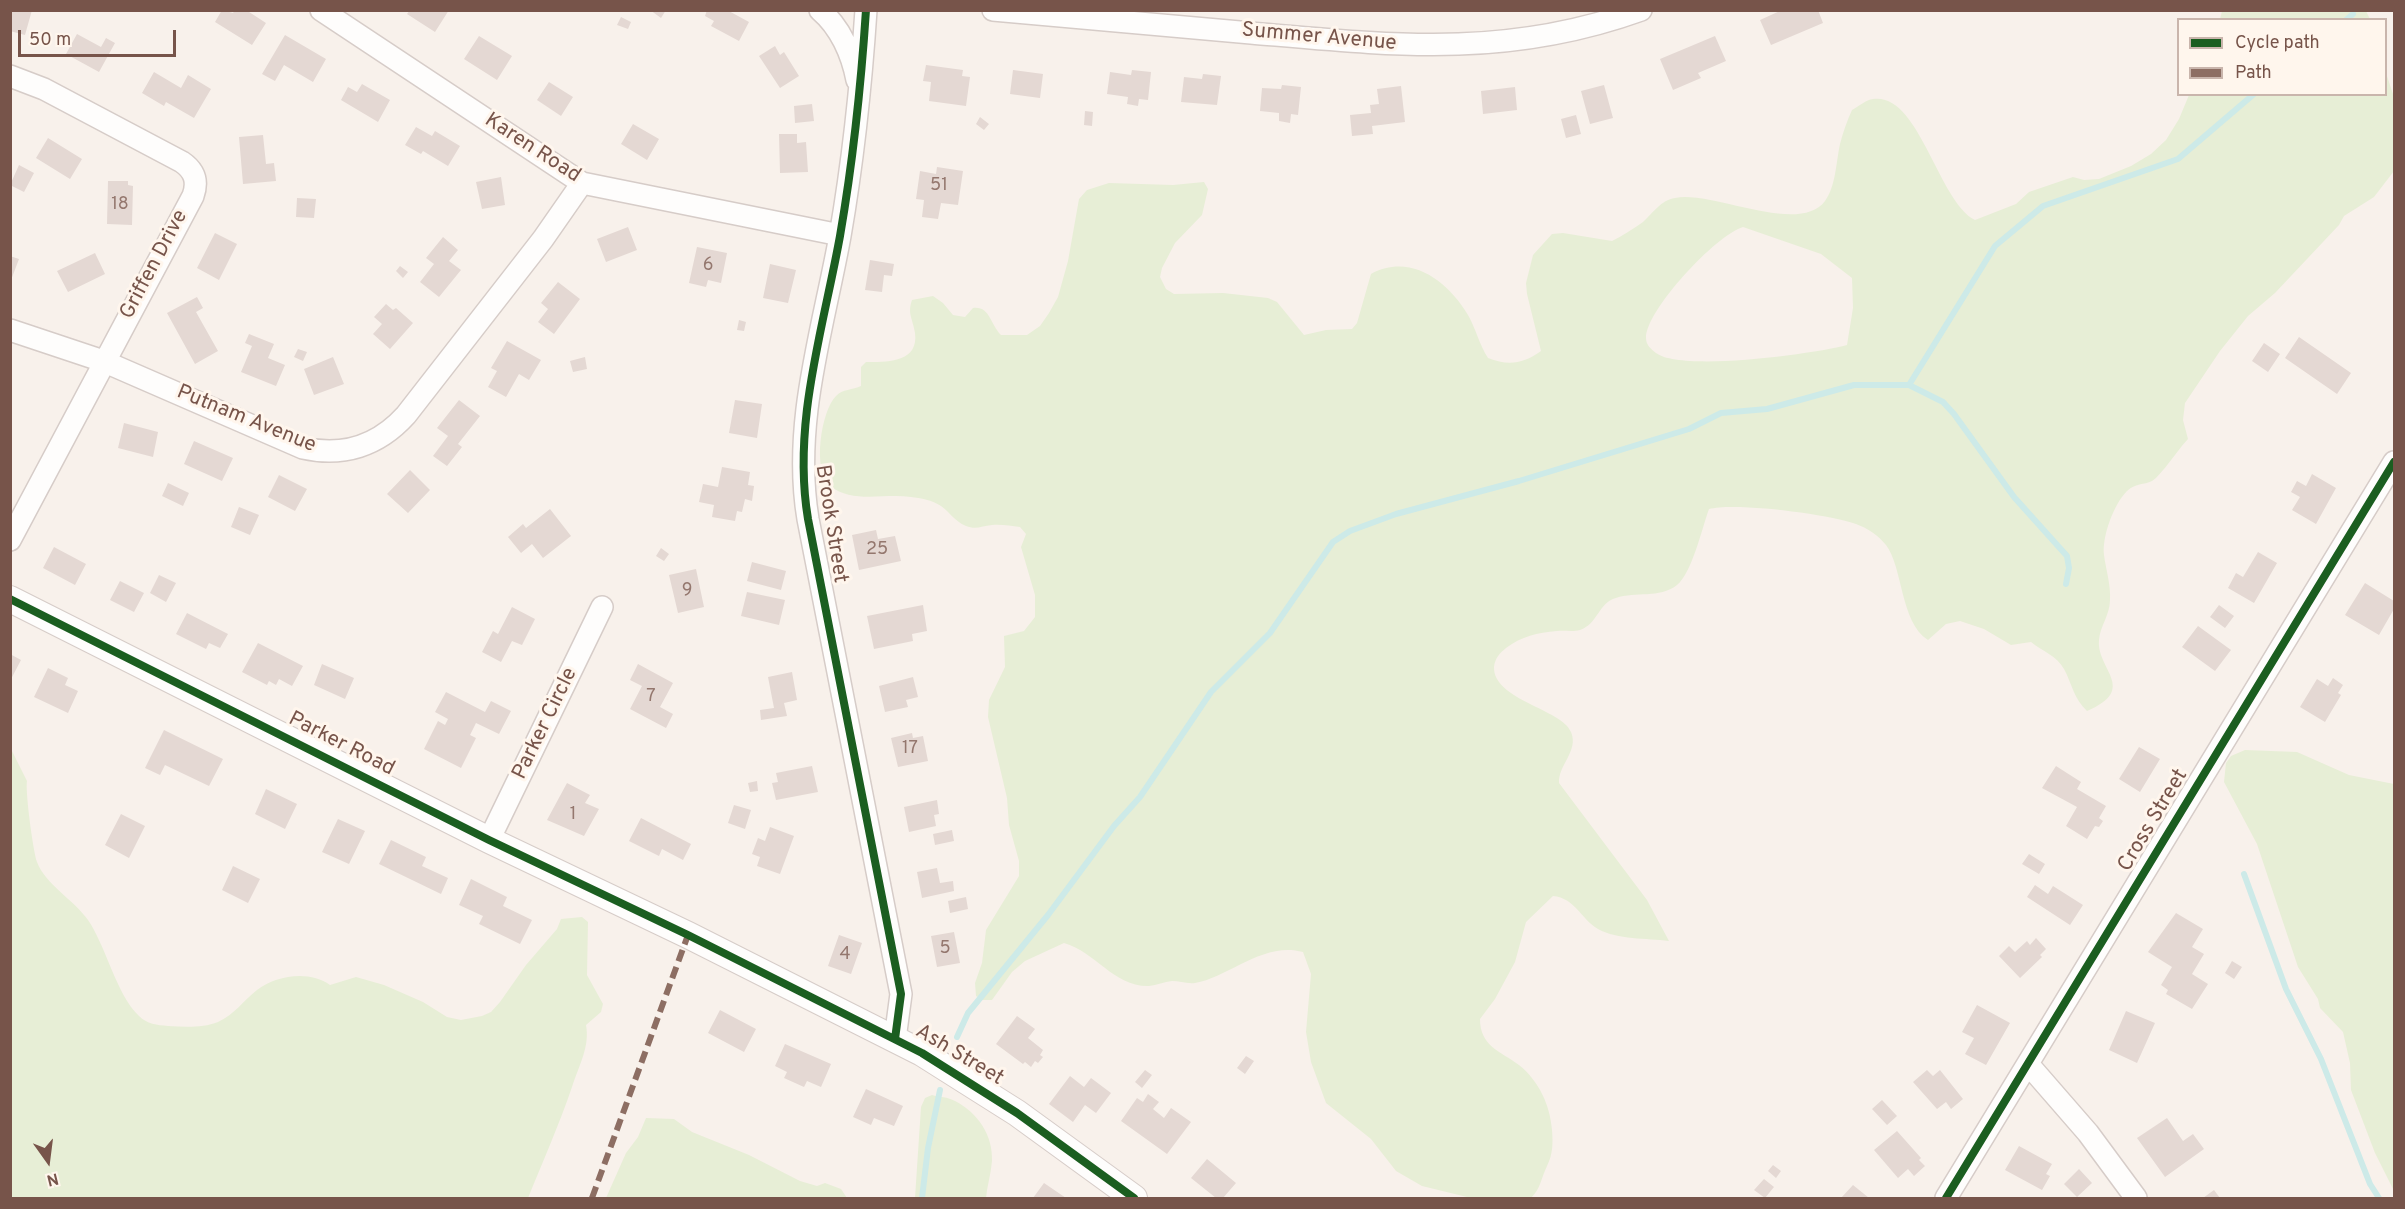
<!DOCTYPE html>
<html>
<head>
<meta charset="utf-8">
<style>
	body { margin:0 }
	#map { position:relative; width:2405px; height:1209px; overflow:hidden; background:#f8f1eb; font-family:Overpass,sans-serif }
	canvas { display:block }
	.frame { position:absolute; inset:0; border:12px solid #77544a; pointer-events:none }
	.legend { position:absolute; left:2177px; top:18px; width:210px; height:78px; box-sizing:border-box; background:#fff6ed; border:2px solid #c9b5ac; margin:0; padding:8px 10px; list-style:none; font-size:18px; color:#77544a }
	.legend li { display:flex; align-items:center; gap:12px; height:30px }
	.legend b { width:30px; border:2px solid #c9b5ac }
	.north { position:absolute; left:18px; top:1131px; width:60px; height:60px; -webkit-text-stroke:4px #fff6ed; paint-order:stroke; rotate:166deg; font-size:16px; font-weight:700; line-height:24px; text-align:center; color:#77544a }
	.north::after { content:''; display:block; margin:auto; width:21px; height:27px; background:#77544a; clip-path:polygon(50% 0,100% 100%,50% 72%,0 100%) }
	.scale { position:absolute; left:18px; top:30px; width:158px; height:27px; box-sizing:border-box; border:3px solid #77544a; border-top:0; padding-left:8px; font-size:18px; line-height:21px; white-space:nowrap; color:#77544a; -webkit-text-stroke:4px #fff6ed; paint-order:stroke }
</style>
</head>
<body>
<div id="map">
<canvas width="2405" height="1209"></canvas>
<div class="frame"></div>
<ul class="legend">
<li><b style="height:8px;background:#1b5e20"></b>Cycle path</li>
<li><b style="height:8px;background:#8d6e63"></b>Path</li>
</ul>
<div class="north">N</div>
<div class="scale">50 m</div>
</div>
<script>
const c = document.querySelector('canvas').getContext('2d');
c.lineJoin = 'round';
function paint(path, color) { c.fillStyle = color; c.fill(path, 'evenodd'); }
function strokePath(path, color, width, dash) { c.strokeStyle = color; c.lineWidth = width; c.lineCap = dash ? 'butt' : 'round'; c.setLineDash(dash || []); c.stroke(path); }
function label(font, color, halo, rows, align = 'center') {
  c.font = font + ' Overpass,sans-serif'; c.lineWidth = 6; c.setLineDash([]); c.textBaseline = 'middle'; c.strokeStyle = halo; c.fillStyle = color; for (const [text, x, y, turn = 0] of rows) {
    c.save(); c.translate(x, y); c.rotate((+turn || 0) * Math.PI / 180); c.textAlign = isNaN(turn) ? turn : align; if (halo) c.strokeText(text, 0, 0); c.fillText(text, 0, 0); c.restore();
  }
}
paint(new Path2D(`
	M2222,11H2366L2370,19H2220Z
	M2386,73L2394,97V171L2374,197L2344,216L2339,225L2275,293L2248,316L2220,351L2185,403L2183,420L2188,439C2179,448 2161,476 2152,481C2144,485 2135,483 2127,491C2114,504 2102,536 2104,555C2106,570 2111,585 2110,600C2110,615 2100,626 2099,640C2096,669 2139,689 2087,711C2074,699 2072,684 2064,669C2057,656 2042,651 2031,642L2011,645L1984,629L1960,621L1946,624L1928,640C1900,622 1903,567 1886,545C1878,535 1867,528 1856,524C1828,514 1736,502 1709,509C1702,528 1692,573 1677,585C1659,599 1636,591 1616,598C1598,603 1598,624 1580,630C1572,632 1565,630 1557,631C1537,633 1522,636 1506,648C1500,653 1495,658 1494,667C1493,700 1562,709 1571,732C1579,751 1558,765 1559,783L1647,900L1669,941C1646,938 1618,940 1598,929C1581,919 1575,898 1553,896L1526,922L1515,962L1495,999L1480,1019C1480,1046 1500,1051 1519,1065C1539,1081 1550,1105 1552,1130C1553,1143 1553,1154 1547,1166C1541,1178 1541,1188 1531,1198H1471L1422,1186L1396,1171L1371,1139L1326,1103L1311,1062L1306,1032L1311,974L1303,952C1264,941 1229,977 1195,983C1187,984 1179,981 1172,981C1164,982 1157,985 1149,986C1114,987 1096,952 1064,943L1025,961L1012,972L992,1000H982L976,996L975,983L982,963L986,930L1019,876V861L1009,825L1007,798L988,717L989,700L1005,667L1004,636L1024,631L1035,617V595L1021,547L1026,534L1020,527C1011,526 1001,524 992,525C982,526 976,530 966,526C954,521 950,512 941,506C932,500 921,498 911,497C884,493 853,504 830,486C812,471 821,411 836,396C842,389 853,390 861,386V367L866,362C886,362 919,363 915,333C913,319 907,314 912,300L933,296L943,303L953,315L965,317L973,308C990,306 990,324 1001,335H1027L1040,326L1049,313L1058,297L1068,261L1079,199L1087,190L1109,183L1173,185L1204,182L1208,189L1202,215L1175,243L1162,268L1160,277L1166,289L1174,294L1223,293L1268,298L1277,302L1304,335L1326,330L1352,329L1357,323L1371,274C1410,253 1447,280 1468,315C1476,329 1479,344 1488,358C1508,366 1523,364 1541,351L1527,294L1526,283L1533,255L1552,234L1563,233L1612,241C1622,236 1633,229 1643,222C1653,213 1661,200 1675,198C1712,190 1799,236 1825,201C1836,186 1836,162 1840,144C1843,132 1847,121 1852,110C1859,106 1866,100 1873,99C1919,92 1938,201 1975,220L2016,204L2029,192L2073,177L2084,180L2099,179L2131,166L2151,154L2166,140L2179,119L2189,95L2386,94ZM1743,227L1821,254L1852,278L1853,308L1847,345C1814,354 1681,372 1656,353C1651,349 1646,345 1646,338C1646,310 1716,235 1743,227Z
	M11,749L27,781C25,790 33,851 37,862C45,884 74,900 88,920C106,946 116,994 139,1016C147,1024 157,1025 168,1026C185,1027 203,1028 218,1022C235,1014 243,1001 257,990C276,975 310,970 330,985L356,977L384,985L423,1002L447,1017L461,1020L482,1016L491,1012L500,1002L526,965L557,929L561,919L582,917L588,922L587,975L603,1004L601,1012L586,1025C590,1047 579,1065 572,1087C559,1125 543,1161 528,1198H11Z
	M2245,750L2297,752L2349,775L2394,784V1191L2375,1153L2351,1090L2350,1063L2343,1032L2320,1008L2318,999L2298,967L2257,844L2224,782L2226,763L2231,756Z
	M932,1095C939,1097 948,1097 955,1101C978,1113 993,1135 992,1161C991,1174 987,1186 986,1198H915L921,1107L925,1098Z
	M646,1118L674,1119L692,1132L749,1155L800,1181L817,1186L825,1183L841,1189L847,1198H606L626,1153L638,1137Z`), '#e7eed6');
strokePath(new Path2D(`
	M2346,20L2353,14
	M1909,385L1995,246L2043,206L2178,159L2254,94
	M2244,874L2286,989L2321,1059L2370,1184L2379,1198
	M957,1037L968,1013L1048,915L1114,826L1140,797L1211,692L1270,633L1333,542L1350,531L1396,514L1519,481L1689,429L1721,413L1767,409L1854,385H1909L1943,402L1954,414L2014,497L2067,556L2069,568L2066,584
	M922,1198L928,1148L940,1090`), '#cdeae8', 6);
paint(new Path2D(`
	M10,10H32L25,35L10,31Z
	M222,10L233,13L235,10H246L266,23L252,45L215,22Z
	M410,10H449L435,32L407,14Z
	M650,10H666L661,18Z
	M707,10H727L749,22L739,41L711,26L714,21L705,16Z
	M1782,10H1818L1823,23L1771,45L1760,20Z
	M621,17L631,22L628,29L617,25Z
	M77,34L101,47L106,38L115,43L99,72L66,54Z
	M285,35L326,59L313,82L284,65L275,81L262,74Z
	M479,36L512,56L497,80L464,59Z
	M1715,36L1726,61L1698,73L1701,78L1673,90L1660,59Z
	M775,46L780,55L784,52L799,76L780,88L759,56Z
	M926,65L963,70L962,76L970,77L966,106L929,101L931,82L923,81Z
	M1013,70L1043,74L1040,98L1010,94Z
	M1132,70L1151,72L1148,100L1139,99L1138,106L1127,104L1128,97L1107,94L1110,72L1131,75Z
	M154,72L181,88L188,75L211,89L194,118L166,102L164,106L142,93Z
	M1203,74L1221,76L1217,105L1181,102L1184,77L1202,79Z
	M549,82L573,97L561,116L537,100Z
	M362,84L390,100L378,122L341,100L348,87L357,92Z
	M1282,85L1301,87L1298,115L1291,114L1290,123L1279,121V113L1260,111L1262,88L1281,89Z
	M1604,85L1613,118L1590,124L1581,91Z
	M1401,86L1405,122L1372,126L1373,134L1352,136L1350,115L1371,113L1370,105L1379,104L1377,89Z
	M1515,87L1517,110L1483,114L1481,91Z
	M812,104L814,121L795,123L794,106Z
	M1085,111L1093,112L1092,126L1084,125Z
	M1576,115L1581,134L1566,138L1561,119Z
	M980,117L989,124L984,130L976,124Z
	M633,124L659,139L647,160L621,144Z
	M416,127L432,136L435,131L460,146L448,166L423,151L421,154L405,145Z
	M779,134H797V143L806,142L808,172L780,173Z
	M263,135L266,164L274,163L276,181L243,184L239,137Z
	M48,138L82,159L70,179L36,158Z
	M19,165L34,173L24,192L10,185Z
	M937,167L963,171L958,205L941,203L938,219L922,217L924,200L916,199L920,171L936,174Z
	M501,177L505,205L482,209L476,182Z
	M108,181H128V185L133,186L132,225L107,224Z
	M297,198L316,199L314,218L296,217Z
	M628,227L637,250L606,262L597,239Z
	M215,233L237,244L219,280L197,268Z
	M443,237L458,250L449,261L461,270L439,297L420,282L434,264L426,258Z
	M697,247L727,253L721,283L708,280L706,287L689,283Z
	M95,253L105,274L68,292L57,271Z
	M10,256L19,259L11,280H10Z
	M870,260L894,264L892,276L884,275L882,292L865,290Z
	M770,264L796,270L788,303L763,298Z
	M400,266L408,272L403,278L396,271Z
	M558,282L580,299L554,334L538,322L548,309L541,303Z
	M197,297L203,308L196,312L218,351L195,364L167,313Z
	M386,304L393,310L396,308L413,323L390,349L373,334L382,324L374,317Z
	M739,320L746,322L744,331L737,330Z
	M249,334L274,344L268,358L285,365L276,386L241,372L252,346L245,343Z
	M2299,337L2351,373L2337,394L2285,358Z
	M507,341L541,360L529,380L519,374L506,397L488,387L497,371L491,368Z
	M2264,343L2280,354L2268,372L2252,361Z
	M298,349L307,352L303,361L294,357Z
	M333,357L344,384L314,395L304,369Z
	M585,357L587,369L573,372L570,361Z
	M459,400L480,416L458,444L462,447L447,466L433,456L448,436L437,428Z
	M735,400L762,404L757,438L729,433Z
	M124,423L158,432L153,457L118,448Z
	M194,441L233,458L222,481L184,464Z
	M722,467L750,472L748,485L754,486L752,501L745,499L742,512L737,511L735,521L712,517L714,505L699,502L703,484L718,487Z
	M410,470L430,490L408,513L387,494Z
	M2312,474L2336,488L2316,524L2292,510L2300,497L2291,492L2297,481L2306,486Z
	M279,475L307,489L295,511L268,497Z
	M168,483L189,493L183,506L162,496Z
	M239,507L259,515L250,535L231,527Z
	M550,509L571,536L543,558L532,544L521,553L508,537L523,524L526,528Z
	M876,530L878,539L895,536L901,561L859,570L852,535Z
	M54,547L86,564L75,585L43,568Z
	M661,548L669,554L664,561L656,556Z
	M2258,552L2277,563L2254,603L2228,588L2236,573L2243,577Z
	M752,562L786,571L781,590L747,581Z
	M696,569L704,607L678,613L669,575Z
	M159,575L176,583L166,602L150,593Z
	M120,581L144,593L134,612L110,600Z
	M2365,583L2394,601V609L2379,635L2345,615Z
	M747,592L785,600L779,625L741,616Z
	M923,605L927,631L912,634L913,641L874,649L867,616Z
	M2219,605L2234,616L2225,628L2210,617Z
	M512,607L535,619L522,645L512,641L501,662L482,652L493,631L498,634Z
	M187,613L228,634L220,648L209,643L206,649L176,634Z
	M2198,626L2231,650L2215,671L2182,647Z
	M258,643L303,666L292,686L279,679L276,685L269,681L267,685L242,672Z
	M10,654L21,660L10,681Z
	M322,664L354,678L345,699L314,685Z
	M638,664L673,683L660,707L673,714L666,728L630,709L642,686L630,680Z
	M48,668L68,678L65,685L78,691L68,713L34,697Z
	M792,672L797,700L784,703L787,716L761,720L760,710L774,708L768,677Z
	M913,677L918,697L906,700L908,707L885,712L879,686Z
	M2333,678L2343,685L2338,693L2341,695L2325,722L2300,707L2317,679L2328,686Z
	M446,692L485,712L491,701L511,711L499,734L476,723L470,735L476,738L461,768L424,749L438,721L445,725L448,719L435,712Z
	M164,730L223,759L209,786L165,765L160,775L145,768Z
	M912,733L913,738L923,736L928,761L898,767L891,738Z
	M2139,747L2160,759L2140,792L2119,779Z
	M812,766L818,792L776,800L772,783L778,782L776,773Z
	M2056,766L2081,782L2077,789L2106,806L2099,818L2103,821L2099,827L2095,826L2087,839L2066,826L2077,807L2042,788Z
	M757,781L758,791L750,792L748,783Z
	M567,783L590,795L585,803L599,809L584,836L547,820Z
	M266,789L297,804L285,829L255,814Z
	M937,800L939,814L934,815L936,826L909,832L904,807Z
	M734,805L751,810L745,829L728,823Z
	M121,814L145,826L129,858L105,845Z
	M641,818L691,844L683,860L662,849L659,856L629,841Z
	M338,819L365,831L349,864L322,852Z
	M770,827L794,836L780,874L757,866L760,857L752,854L758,838L765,841Z
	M952,830L954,841L935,845L933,834Z
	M391,840L426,857L422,866L448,878L441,894L379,864Z
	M2029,854L2045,864L2039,874L2022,864Z
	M233,866L260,879L248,903L222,890Z
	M937,868L940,883L953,881L954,891L922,898L917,872Z
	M471,879L507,897L503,906L532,920L520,944L479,924L483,916L459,905Z
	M2035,885L2048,894L2053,886L2083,905L2070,925L2027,897Z
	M966,897L968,909L950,913L948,901Z
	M2176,913L2203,929L2192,947L2204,954L2192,974L2208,984L2192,1009L2166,994L2168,990L2161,985L2172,967L2148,952Z
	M954,932L960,963L937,967L931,936Z
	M839,935L862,943L851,974L828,966Z
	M2036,938L2046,949L2040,955L2042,957L2020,978L1999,956L2009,946L2015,952L2027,941L2030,945Z
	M2232,961L2242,967L2234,979L2225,973Z
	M1977,1005L2010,1023L1986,1065L1965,1054L1974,1038L1962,1032Z
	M720,1010L756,1029L744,1052L708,1033Z
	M2126,1011L2155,1023L2137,1063L2109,1050Z
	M1017,1016L1035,1029L1028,1038L1043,1050L1040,1055L1043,1057L1038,1063L1035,1061L1031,1067L1025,1062L1023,1064L996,1044Z
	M785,1044L831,1064L821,1087L807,1081L804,1087L784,1078L787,1072L775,1066Z
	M1246,1056L1254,1061L1245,1074L1237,1068Z
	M1145,1070L1152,1075L1142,1088L1135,1082Z
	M1927,1070L1933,1076L1940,1070L1963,1099L1951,1109L1946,1102L1937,1109L1913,1082Z
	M1070,1076L1084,1087L1091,1078L1111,1093L1096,1113L1085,1105L1073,1122L1049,1104Z
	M866,1089L903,1106L894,1126L874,1118L871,1125L853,1117Z
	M1148,1094L1159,1102L1153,1109L1164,1118L1171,1108L1191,1122L1167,1154L1121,1121L1137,1098L1143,1102Z
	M1882,1100L1897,1116L1887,1125L1872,1109Z
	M2167,1118L2183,1141L2193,1134L2204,1149L2165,1177L2137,1138Z
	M1897,1131L1921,1158L1919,1160L1925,1166L1914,1176L1908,1169L1898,1178L1874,1150Z
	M2019,1146L2052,1164L2046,1174L2050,1176L2042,1190L2005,1170Z
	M1207,1159L1236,1183L1223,1198H1216L1191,1178Z
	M1773,1165L1781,1171L1776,1178L1768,1171Z
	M2079,1169L2092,1183L2077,1197L2064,1184Z
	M1764,1179L1774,1187L1765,1198L1754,1190Z
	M1044,1183L1066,1198H1033Z
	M1853,1185L1869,1198H1841Z
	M2214,1190L2220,1198H2203Z`), '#e4d8d3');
const minor = new Path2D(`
	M321,10L582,183L840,235
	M820,10C840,27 852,54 857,80
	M866,10C861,86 853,161 840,236C823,330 792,424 808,519L901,994L895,1039
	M993,10C1079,18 1165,25 1251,33C1390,45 1505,59 1641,10
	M10,76L44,89L182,162C195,171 198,182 193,196L10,540
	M10,330L103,361L303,448C343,457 378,446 406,415L543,239L582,183
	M489,840L602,607
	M2028,1064L2088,1133L2136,1198
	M1946,1198L2394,462`);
const tertiary = new Path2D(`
	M10,599L489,840L688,935L922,1053L1017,1113L1134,1198`);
strokePath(minor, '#d6ccc8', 24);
strokePath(tertiary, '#d6ccc8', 28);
strokePath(minor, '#fefdfc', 21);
strokePath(tertiary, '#fefdfc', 26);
strokePath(new Path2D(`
	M592,1198L688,935`), '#8d6e63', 6, [12, 6]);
strokePath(new Path2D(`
	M866,10C861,86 853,161 840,236C823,330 792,424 808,519L901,994L895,1039
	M10,599L489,840L688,935L922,1053L1017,1113L1134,1198
	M1946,1198L2394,462`), '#1b5e20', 8);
label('18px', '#94776e', null, [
	["51",939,186],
	["18",120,205],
	["6",708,266],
	["25",877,550],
	["9",687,591],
	["7",651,697],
	["17",910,749],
	["1",573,815],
	["5",945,949],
	["4",845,955]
]);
label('21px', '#77544a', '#fff6ed', [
	["Summer Avenue",1319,38,5],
	["Karen Road",532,149,33],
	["Griffen Drive",155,265,-62],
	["Putnam Avenue",246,420,22],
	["Brook Street",830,524,81],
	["Parker Circle",546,724,-64],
	["Parker Road",341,745,27],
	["Cross Street",2154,821,-59],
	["Ash Street",959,1056,31]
]);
</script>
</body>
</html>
